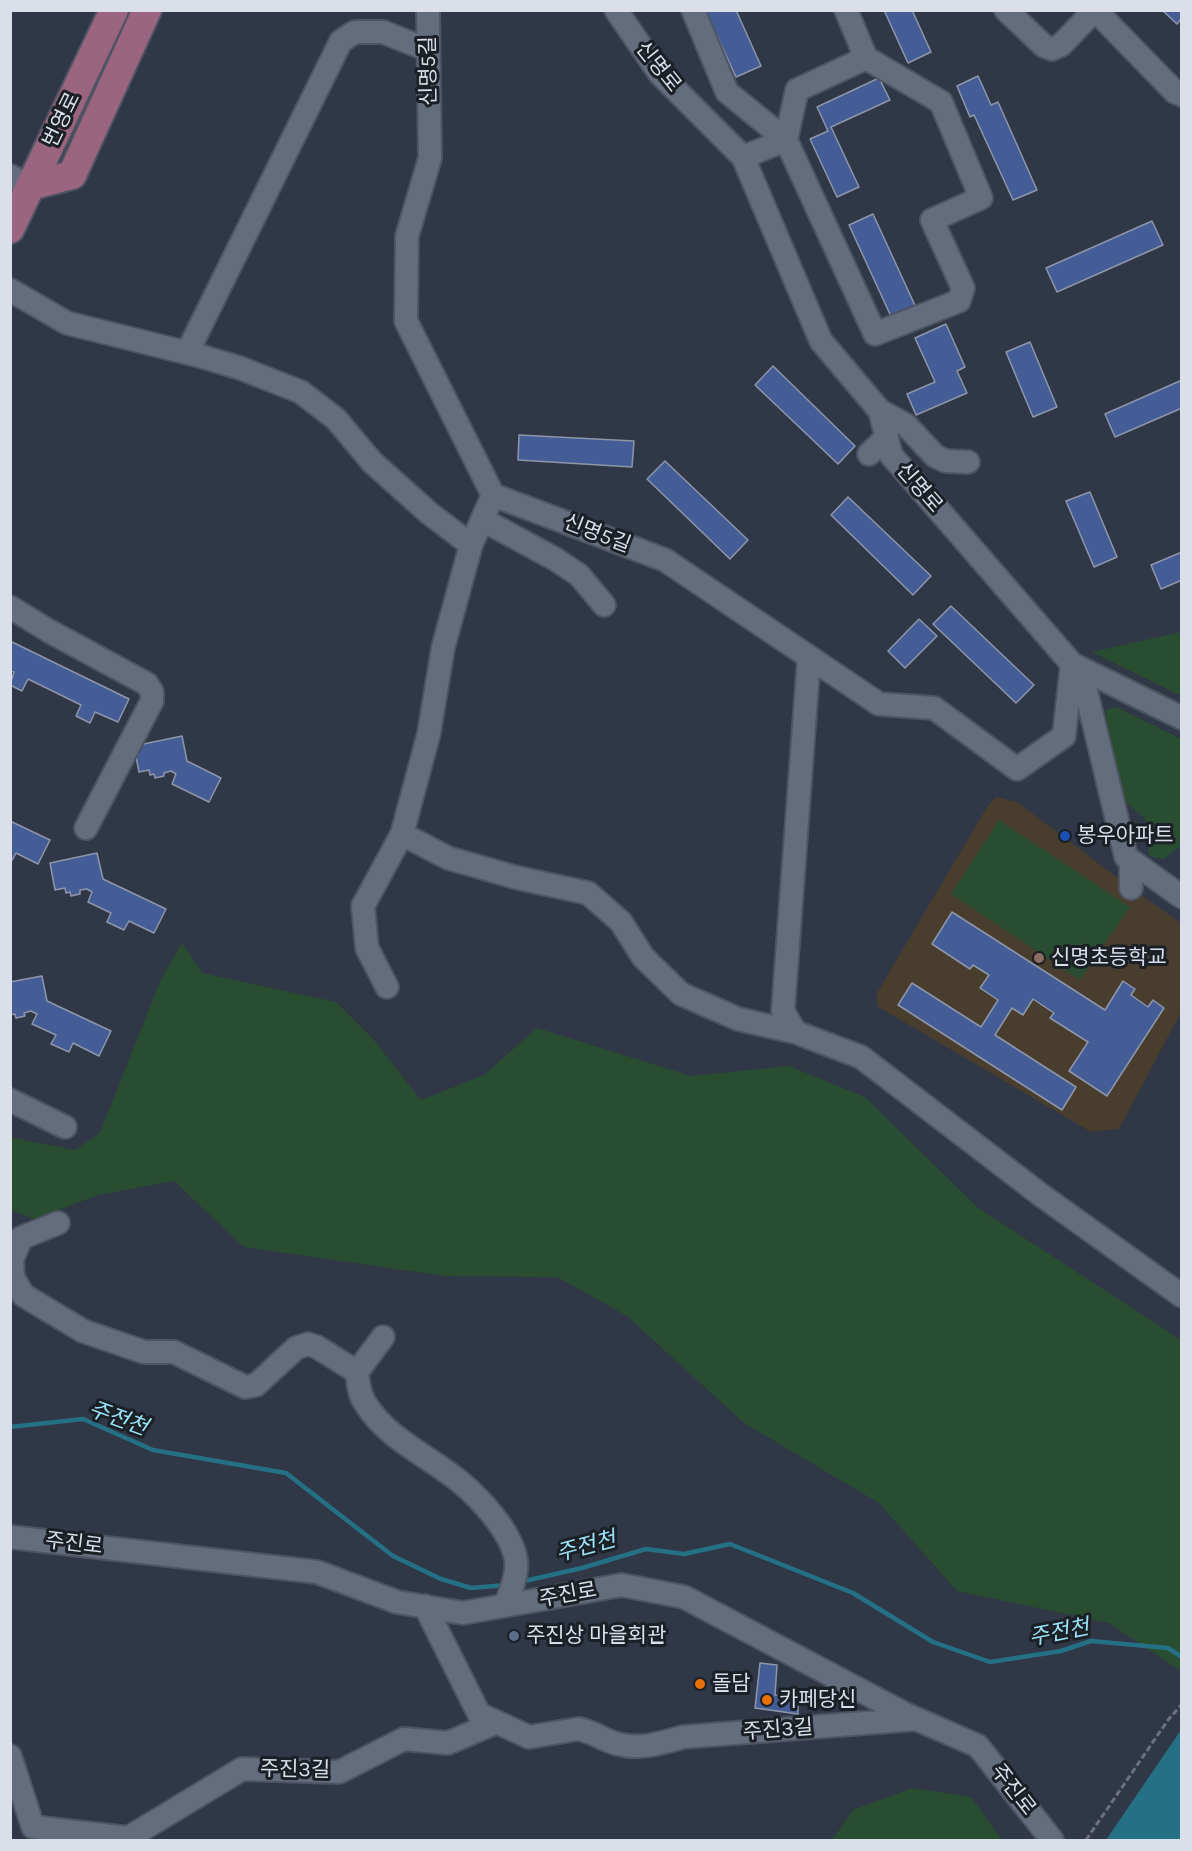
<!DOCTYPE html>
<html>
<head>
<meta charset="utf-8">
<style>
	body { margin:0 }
	#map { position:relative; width:1192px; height:1851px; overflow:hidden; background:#303747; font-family:Karla,sans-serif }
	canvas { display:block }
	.frame { position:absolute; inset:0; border:12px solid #dadfe9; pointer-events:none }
</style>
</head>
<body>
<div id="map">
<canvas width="1192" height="1851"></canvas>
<div class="frame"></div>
</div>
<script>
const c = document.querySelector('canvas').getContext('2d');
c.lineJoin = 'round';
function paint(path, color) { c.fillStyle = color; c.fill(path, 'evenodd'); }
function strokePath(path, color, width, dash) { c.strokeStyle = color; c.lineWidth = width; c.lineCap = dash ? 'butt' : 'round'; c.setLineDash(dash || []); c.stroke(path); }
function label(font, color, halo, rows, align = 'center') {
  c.font = font + ' Karla,"Noto Sans KR",sans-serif'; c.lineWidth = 6; c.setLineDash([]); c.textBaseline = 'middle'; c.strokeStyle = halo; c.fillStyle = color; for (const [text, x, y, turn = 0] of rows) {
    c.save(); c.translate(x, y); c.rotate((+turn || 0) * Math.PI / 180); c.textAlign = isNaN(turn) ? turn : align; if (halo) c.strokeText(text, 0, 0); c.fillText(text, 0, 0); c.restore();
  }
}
paint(new Path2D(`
	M996,797L1017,802L1131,888L1181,923V1012L1119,1129L1091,1132L877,1006V993L987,807Z`), '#493d2d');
paint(new Path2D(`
	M1181,632V696L1092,652Z
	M1116,707L1181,739V845L1164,859L1149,856L1145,819L1123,800L1105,710Z
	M999,820L1130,907L1080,980L951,894Z
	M182,943L202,973L336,1002L373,1039L421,1100L484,1075L537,1028L691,1076L789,1066L865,1097L977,1207L1181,1340V1671L1109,1623L957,1591L879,1503L744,1423L627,1316L557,1277L444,1276L244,1247L174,1181L98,1195L35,1219L11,1210V1135L14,1138L75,1150L100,1133L161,979Z
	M912,1788L971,1797L1002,1840H832L853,1810Z`), '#294d30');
paint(new Path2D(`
	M1181,1730V1840H1106Z`), '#247185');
strokePath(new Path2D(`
	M10,1427L83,1419L153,1450L286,1473L393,1556L441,1579L471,1588L506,1585
	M520,1582L582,1568L646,1549L684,1554L730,1544L853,1593L933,1642L990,1662L1061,1651L1091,1641L1168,1648L1182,1657`), '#247185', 4.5);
const building = new Path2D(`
	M705,10H736L761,66L736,77Z
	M884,10H912L931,52L908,63Z
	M1162,10H1182V18L1177,24Z
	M978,76L991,105L998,102L1037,190L1013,200L974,115L970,117L957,86Z
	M879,78L890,100L831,127L859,187L837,197L810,139L828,131L817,107Z
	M873,214L918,312L894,323L849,225Z
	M1152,221L1163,245L1057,292L1046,268Z
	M946,324L965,367L957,371L967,393L916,415L907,394L935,382L915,338Z
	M1030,342L1057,407L1033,417L1006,352Z
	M773,366L855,446L838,464L755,385Z
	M1182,380V408L1115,437L1105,414Z
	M519,435L634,441L632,467L518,460Z
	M665,461L748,540L730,559L647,479Z
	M1090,492L1117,557L1094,567L1066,501Z
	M848,497L931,576L913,595L831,515Z
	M1182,552V580L1161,589L1151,565Z
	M951,606L1034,685L1016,703L933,624Z
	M919,619L937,636L905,668L888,651Z
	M10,641L129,699L118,722L95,712L90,723L76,716L81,705L28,679L22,691L10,685L14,672L10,671Z
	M182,736L187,761L221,778L209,802L172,784L176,774L171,771L164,773V776L155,778L154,774L150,775L149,770L139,772L134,746Z
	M10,821L50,840L38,864L16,853L10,864Z
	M97,853L103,879L166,909L154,933L129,921L124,930L107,922L111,913L88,902L92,892L87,889L80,890V894L71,896L70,892L66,893L65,888L55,890L50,863Z
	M952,912L1105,1010L1123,981L1135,989L1131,995L1148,1007L1153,1000L1164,1008L1107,1096L1069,1071L1088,1042L1050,1018L1054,1013L1033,999L1023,1015L1012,1008L995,1035L1076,1087L1062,1110L898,1005L912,983L981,1027L998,1000L980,988L989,975L973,965L970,969L932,944Z
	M42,976L47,1001L111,1031L99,1056L73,1043L69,1052L51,1044L56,1035L32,1024L37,1014L31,1011L24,1013L25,1016L16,1018L15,1014L10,1015V982Z
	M760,1663L777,1665L775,1695L798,1699V1714L755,1708Z`);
paint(building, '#455d97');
strokePath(building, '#8e96a9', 1.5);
const minor = new Path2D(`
	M428,10L430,158L407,236L406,321L493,495L665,560L879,704L934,708L1017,769L1064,736L1072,664
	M616,10L660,74L743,157L821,341L880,411L891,455L1072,664L1086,691L1126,857L1182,897
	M693,10L727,92L786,140L875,334L959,301L963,288L932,220L981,198L941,102L866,58
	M1006,10L1044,46L1052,49L1061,45L1090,15L1094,13L1100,15L1175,92L1182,95
	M743,157L786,140L797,90L866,58L846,10
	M10,176L30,186
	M10,290L67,323L200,356L240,368L301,392L336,419L372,462L429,513L471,545
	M187,353L341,41L355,32H383L428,50
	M880,411L906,425L935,456L946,461L968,462
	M869,454L887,437
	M483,520L555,559L579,575L604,605
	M10,607L49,631L147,684L152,692V701L86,828
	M809,658L783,1011L795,1032L861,1057L1041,1195L1182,1296
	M1072,664L1182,718
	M402,834L448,858L518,878L588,893L621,922L643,957L681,994L738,1019L795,1032
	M1131,888V861
	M387,987L367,948L363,906L402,834L429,733L443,648L471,545L493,495
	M10,1100L65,1127
	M58,1223L21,1238L12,1260L13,1277L23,1295L83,1331L144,1352H174L245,1387L256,1385L296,1348L308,1344L317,1347L357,1372
	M383,1337L357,1372C358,1382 359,1394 365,1403C387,1439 427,1455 459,1481C481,1499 520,1540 516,1570C515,1582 509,1594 506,1605
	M10,1537L317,1572L397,1602L463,1613L622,1585L684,1597L905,1714L978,1746L1052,1840
	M425,1606L479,1714L529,1737L578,1729C593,1731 604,1741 618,1744C640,1750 662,1743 683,1737L917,1719
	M10,1756L33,1827L128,1838L242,1769L339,1772L404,1739L448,1743L497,1722`);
const major = new Path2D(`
	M30,186L72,175L147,10
	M10,229L114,10`);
strokePath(minor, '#4e5462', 26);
strokePath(major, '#4e5462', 32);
strokePath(new Path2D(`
	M1086,1840L1168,1720L1182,1704`), '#6b717f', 3, [6, 3]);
strokePath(minor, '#646d7e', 22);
strokePath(major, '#9c657f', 28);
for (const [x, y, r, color] of [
	[1065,836,6,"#1a4fb4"],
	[1039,958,6,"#8d6e63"],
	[514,1636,6,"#5c6f8a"],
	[700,1684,6,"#e8710a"],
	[767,1700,6,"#e8710a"]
]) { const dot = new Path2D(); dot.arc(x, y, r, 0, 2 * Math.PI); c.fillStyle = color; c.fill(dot); strokePath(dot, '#1b1f26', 2); }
label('21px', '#dadfe9', '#1b1f26', [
	["신명로",658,67,51],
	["신명5길",429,71,-91],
	["번영로",62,120,-64],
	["신명로",919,488,49],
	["신명5길",597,534,21],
	["주진로",74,1544,7],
	["주진로",568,1595,-10],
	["주진3길",778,1730,-4],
	["주진3길",295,1770,1],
	["주진로",1013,1790,52]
]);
label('21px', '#dadfe9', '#1b1f26', [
	["봉우아파트",1077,836],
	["신명초등학교",1051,958],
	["주진상 마을회관",526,1636],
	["돌담",712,1684],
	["카페당신",779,1700]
], 'left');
label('italic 22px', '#99e1f6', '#1b1f26', [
	["주전천",118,1419,20],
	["주전천",586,1547,-15],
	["주전천",1059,1633,-11]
]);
</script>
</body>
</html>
